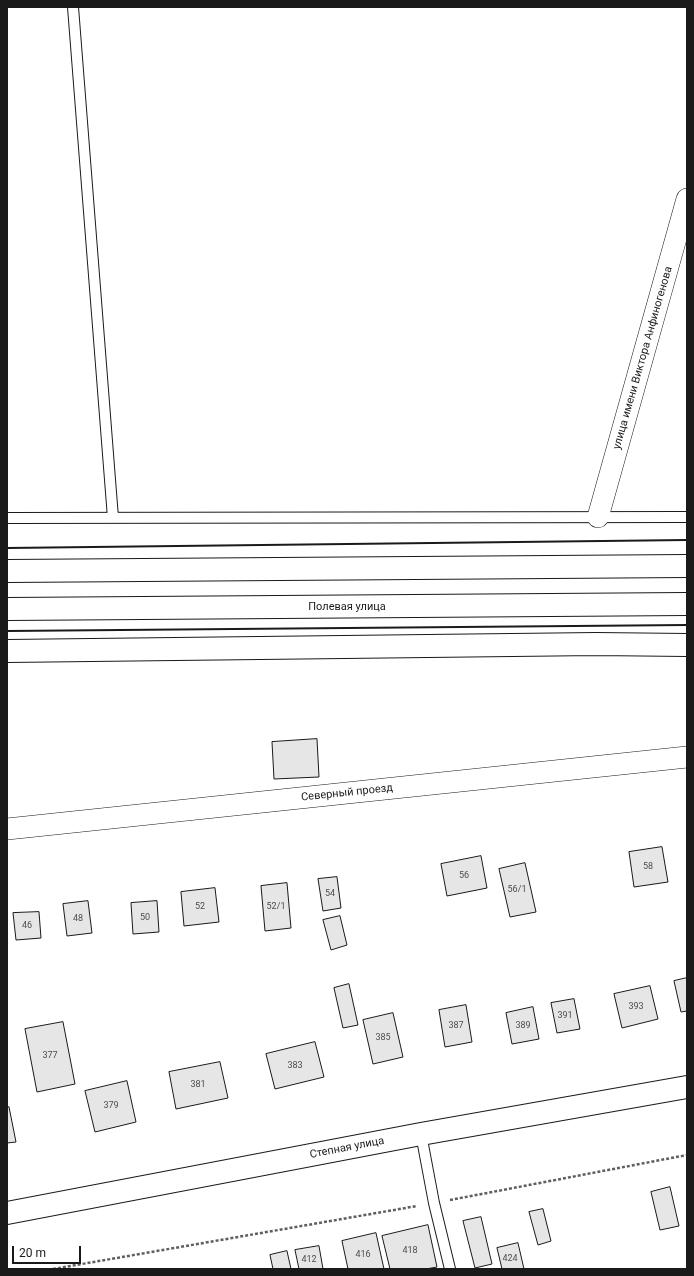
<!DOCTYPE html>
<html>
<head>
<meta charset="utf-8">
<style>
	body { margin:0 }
	#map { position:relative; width:694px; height:1276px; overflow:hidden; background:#fff; font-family:Roboto,sans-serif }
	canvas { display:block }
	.frame { position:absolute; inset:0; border:8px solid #1a1a1a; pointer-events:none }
	.scale { position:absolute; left:12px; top:1246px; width:69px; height:18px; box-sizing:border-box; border:2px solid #1a1a1a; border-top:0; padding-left:5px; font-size:12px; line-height:14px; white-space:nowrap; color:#1a1a1a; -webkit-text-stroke:3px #fff; paint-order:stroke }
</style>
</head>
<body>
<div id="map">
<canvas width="694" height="1276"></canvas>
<div class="frame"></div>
<div class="scale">20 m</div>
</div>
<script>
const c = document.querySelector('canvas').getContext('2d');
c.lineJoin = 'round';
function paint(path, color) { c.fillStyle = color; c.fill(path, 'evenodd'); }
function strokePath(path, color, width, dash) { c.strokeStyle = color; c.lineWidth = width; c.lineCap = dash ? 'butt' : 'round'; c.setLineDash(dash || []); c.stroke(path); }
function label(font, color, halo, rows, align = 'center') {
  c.font = font + ' Roboto,sans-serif'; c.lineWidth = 3; c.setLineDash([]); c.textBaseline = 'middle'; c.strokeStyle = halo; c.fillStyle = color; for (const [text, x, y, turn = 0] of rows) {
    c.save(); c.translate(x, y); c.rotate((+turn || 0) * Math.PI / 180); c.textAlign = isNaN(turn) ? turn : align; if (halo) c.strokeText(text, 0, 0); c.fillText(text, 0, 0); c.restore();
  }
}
const building = new Path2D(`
	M317,739L319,777L274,779L272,742Z
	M662,847L668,882L634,887L629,852Z
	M481,856L487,888L447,896L441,864Z
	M525,863L536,912L510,917L499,869Z
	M337,877L341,908L323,911L318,879Z
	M287,883L291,928L265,931L261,886Z
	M215,888L219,922L184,926L181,892Z
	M88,901L92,933L67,936L63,904Z
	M157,901L159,932L133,934L131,903Z
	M39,912L41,938L16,940L13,913Z
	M340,916L347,945L331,950L323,920Z
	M687,978V1011L681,1012L674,981Z
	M349,984L358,1025L343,1028L334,988Z
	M650,986L658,1019L622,1028L614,994Z
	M574,999L580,1029L557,1033L551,1003Z
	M466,1005L472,1042L445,1047L439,1010Z
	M533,1007L539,1039L512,1044L506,1013Z
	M393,1013L403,1057L373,1064L363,1020Z
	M63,1022L75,1084L37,1092L25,1029Z
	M315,1042L324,1077L275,1089L266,1054Z
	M220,1062L228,1098L176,1109L169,1072Z
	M127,1081L136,1122L95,1132L85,1091Z
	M9,1107L16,1142L7,1143V1108Z
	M670,1187L679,1226L660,1230L651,1192Z
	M543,1209L551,1241L538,1245L529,1212Z
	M481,1217L492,1264L475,1268L463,1221Z
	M428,1225L437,1267L426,1269H390L382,1236Z
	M376,1233L384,1269H348L342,1241Z
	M518,1243L524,1269H502L497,1248Z
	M319,1246L323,1269H299L295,1250Z
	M287,1251L291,1269H273L270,1255Z`);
paint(building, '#e6e6e6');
strokePath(building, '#1a1a1a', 1);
const lane = new Path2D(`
	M73,7L113,518
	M7,518L687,517
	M421,1134L434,1203L450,1269`);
const street = new Path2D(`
	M598,517L687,199
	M7,829L687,757`);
const secondary = new Path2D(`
	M7,651L596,644L687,645
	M7,1213L421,1134L687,1087`);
const highway = new Path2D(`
	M7,571L687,566
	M7,609L687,604`);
strokePath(lane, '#1a1a1a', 12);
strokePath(street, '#1a1a1a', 22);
strokePath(secondary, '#1a1a1a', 24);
strokePath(highway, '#1a1a1a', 24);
strokePath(new Path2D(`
	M450,1200L687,1155
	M53,1269L417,1206`), '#5f5f5f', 2.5, [3, 2]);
strokePath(lane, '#fff', 10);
strokePath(street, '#fff', 21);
strokePath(secondary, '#fff', 22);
strokePath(highway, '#fff', 22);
strokePath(new Path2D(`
	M7,548L687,540
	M7,631L687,625`), '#1a1a1a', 2);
label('9px', '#4d4d4d', null, [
	["58",648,867],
	["56",464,876],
	["56/1",517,890],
	["54",330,894],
	["52",200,907],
	["52/1",276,907],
	["50",145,918],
	["48",78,919],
	["46",27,926],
	["393",636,1007],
	["391",565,1016],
	["387",456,1026],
	["389",523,1026],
	["385",383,1038],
	["377",50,1056],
	["383",295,1066],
	["381",198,1085],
	["379",111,1106],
	["418",410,1251],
	["416",363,1255],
	["424",510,1259],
	["412",309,1260]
]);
label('11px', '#1a1a1a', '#fff', [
	["улица имени Виктора Анфиногенова",643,358,-74],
	["Полевая улица",347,607],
	["Северный проезд",347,793,-6],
	["Степная улица",347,1148,-11]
]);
</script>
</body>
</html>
